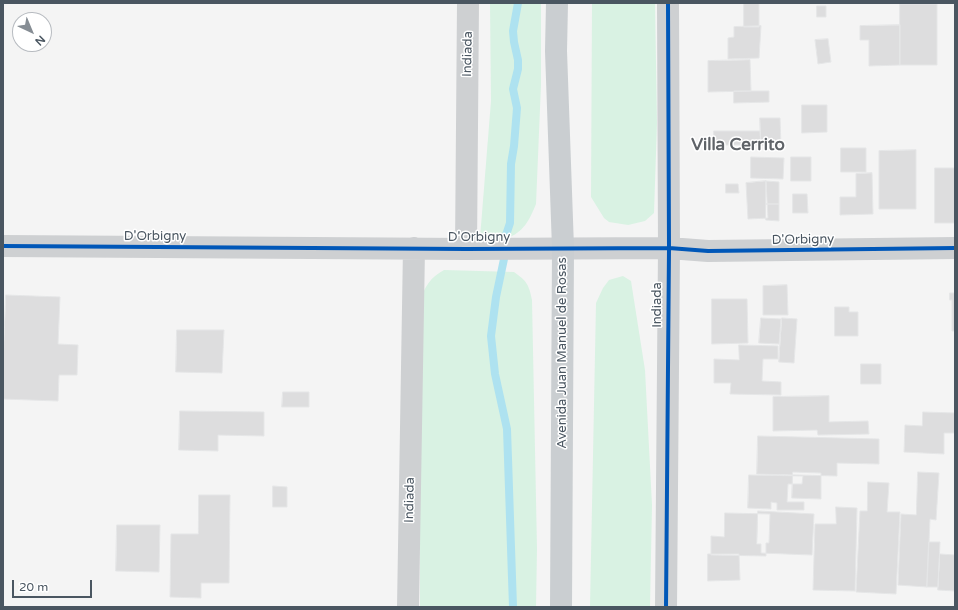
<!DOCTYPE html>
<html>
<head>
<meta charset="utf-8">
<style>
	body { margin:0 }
	#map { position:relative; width:958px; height:610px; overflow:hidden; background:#f4f4f4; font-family:"Varela Round",sans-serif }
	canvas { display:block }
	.frame { position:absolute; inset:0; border:4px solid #4a5661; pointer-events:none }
	.north { position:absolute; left:12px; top:12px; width:40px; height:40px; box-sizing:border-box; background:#fff; border:1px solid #b7bbc0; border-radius:50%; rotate:136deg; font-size:11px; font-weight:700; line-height:16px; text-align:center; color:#4a5661 }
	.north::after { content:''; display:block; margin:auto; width:14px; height:18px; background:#868d94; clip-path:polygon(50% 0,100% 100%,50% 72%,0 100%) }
	.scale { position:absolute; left:12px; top:580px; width:80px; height:18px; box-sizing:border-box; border:2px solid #4a5661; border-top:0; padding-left:5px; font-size:12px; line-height:14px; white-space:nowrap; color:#4a5661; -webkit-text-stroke:3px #fff; paint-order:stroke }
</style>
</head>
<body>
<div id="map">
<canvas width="958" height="610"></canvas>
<div class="frame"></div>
<div class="north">N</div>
<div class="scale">20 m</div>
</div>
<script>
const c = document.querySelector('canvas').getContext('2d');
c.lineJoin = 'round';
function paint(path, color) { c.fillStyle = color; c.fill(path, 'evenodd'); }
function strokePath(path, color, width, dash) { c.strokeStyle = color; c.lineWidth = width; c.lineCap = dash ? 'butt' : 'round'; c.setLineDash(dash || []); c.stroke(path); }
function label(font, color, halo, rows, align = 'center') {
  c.font = font + ' "Varela Round",sans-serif'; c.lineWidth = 3; c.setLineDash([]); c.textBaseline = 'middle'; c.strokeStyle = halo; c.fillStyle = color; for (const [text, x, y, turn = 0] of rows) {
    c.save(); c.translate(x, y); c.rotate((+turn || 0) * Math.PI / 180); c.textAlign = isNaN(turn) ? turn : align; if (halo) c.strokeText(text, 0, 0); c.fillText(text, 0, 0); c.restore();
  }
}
paint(new Path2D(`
	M490,3H541V85L536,204C530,219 523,234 506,238C498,240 488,238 480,238L491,101Z
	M592,3H655L657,123L654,213L645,221L628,225L609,222L604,218L591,197Z
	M444,270L514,272C527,281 529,285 532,300L537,549L536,607H420V301C425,286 430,278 444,270Z
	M623,276L631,281L645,370L652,505L650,607H590L596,303L603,288L609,280Z`), '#d9f2e3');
strokePath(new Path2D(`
	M505,238L510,223L511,164L514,146L517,108L513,89L518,69V60L514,42L513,31L518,3
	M504,259L496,297L491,336L495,374L507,429L513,607`), '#aee2f0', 8);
const building = new Path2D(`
	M744,3H759V27H744Z
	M900,4H937V65H900Z
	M817,6H826V17H817Z
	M900,25V65L869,66V40H860V26Z
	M761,26L759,58L728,59V38L734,37V27Z
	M828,39L831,62L818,64L815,40Z
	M750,60L751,91L708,92V61Z
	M734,91H769V102L734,103Z
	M802,105H827V132L802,133Z
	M760,118H780L781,145H761Z
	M714,131H760L761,145H714Z
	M841,148H866V172H841Z
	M916,150V209H879V151Z
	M751,157L784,158L783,179L751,178Z
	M791,157H811V181H791Z
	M935,168H955V223H935Z
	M872,173L873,214L840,215V197H856V174Z
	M766,181L779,182V204H766Z
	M766,181L768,218L748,219L746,183Z
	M726,184H738L739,193H726Z
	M793,194H807L808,213H793Z
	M766,204H779V221L766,220Z
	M787,285L788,315H763V286Z
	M950,293H955V331H952V300H950Z
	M6,295L60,297L58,344L78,345L77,375H59L58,401L3,399V365Z
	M712,299H747L748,343L712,344Z
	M835,307H849V312H858V336H835Z
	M761,318L781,319L779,344L759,343Z
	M782,318L797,319L794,363L779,362Z
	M177,330H224L222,373L176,372Z
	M739,345L778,346V359H763L762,381L781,382V395L730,394L731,383H714V359L739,360Z
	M861,364H881V384H861Z
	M283,392H309V407H282Z
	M829,396V422L868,421L869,434L818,435L817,430L773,431V397Z
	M180,411L264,412V436L218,435V451L179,450Z
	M923,412L955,413V433H944V454L904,452L905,425L922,426Z
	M758,436L879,439V464L837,463V476L757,474Z
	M793,472L821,473V499L792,498Z
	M918,472L939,473L936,520L930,519L927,587L898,585L901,514L916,515Z
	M749,475L803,476L802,484H788L787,502H804V510H777V503L771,502V509L748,508Z
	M868,482L889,483L887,512H900L896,594L856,592L860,511H867Z
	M273,486L287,487V507H273Z
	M199,495H230L229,583H201V598L170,597L171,534H198Z
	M836,507L857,508L855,591L813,590L815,524H836Z
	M758,511L814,514L812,555L761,553V544H757Z
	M725,513L770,514L769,543H766V556L711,555V536L724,537Z
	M117,525H160L159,572L116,571Z
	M929,542H940L938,587H927Z
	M708,554H739L740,580L708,581Z
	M940,554L955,555V591L938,590Z`);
paint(building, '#ddddde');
strokePath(building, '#e5e6e7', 1);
strokePath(new Path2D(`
	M3,246L466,249L669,248L708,251L955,248
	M466,249L468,3
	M408,607L414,248
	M666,607L669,248L668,3`), '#ced0d2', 22);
strokePath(new Path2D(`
	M557,3L556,51L563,248L561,607`), '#caced1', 22);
strokePath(new Path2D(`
	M3,246L466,249L669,248L708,251L955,248
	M666,607L669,248L668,3`), '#0057b8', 4);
label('13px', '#4a5661', '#fff', [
	["Indiada",468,54,-89],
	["D'Orbigny",155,237],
	["D'Orbigny",479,238],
	["D'Orbigny",803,240,-1],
	["Indiada",658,305,-90],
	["Avenida Juan Manuel de Rosas",563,353,-90],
	["Indiada",410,500,-89]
]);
label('bold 17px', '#5f6368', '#fff', [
	["Villa Cerrito",738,146]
]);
</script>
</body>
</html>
